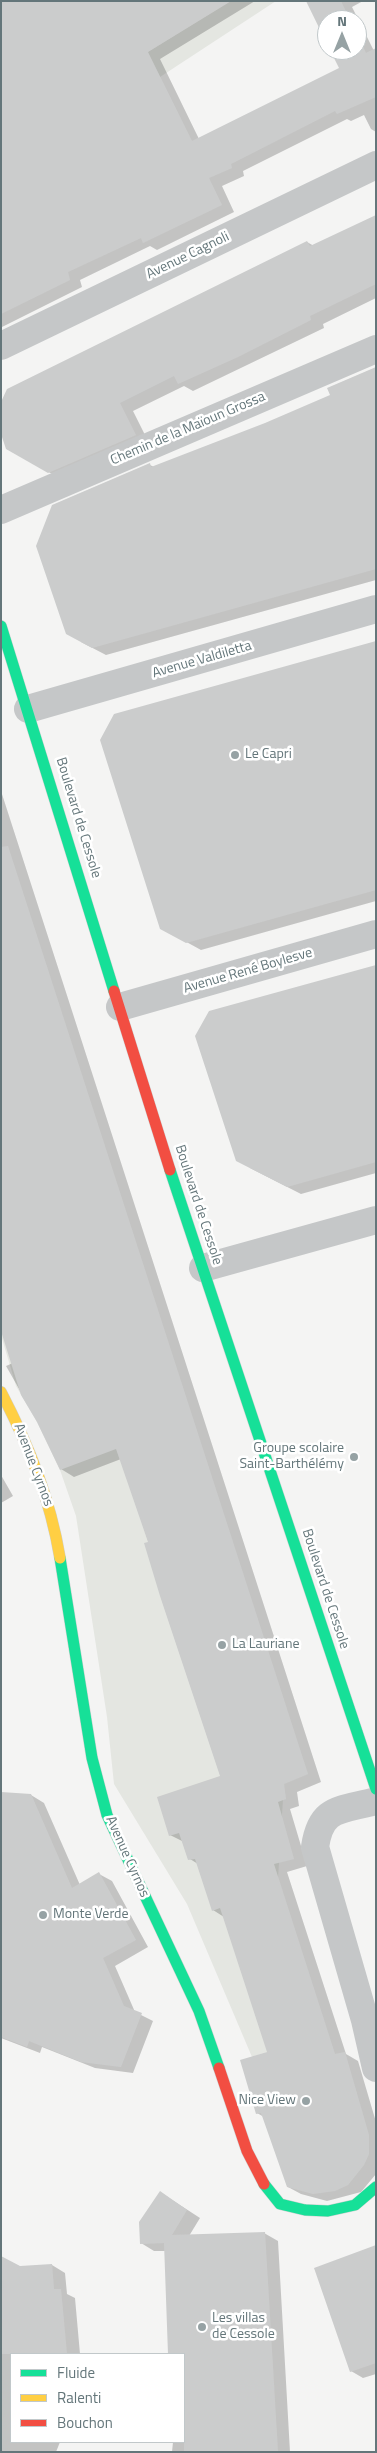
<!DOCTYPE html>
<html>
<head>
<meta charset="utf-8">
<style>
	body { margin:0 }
	#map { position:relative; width:377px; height:2453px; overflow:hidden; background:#f4f4f3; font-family:"Titillium Web",sans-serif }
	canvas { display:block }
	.frame { position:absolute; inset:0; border:2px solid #64767a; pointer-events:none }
	.legend { position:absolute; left:10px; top:2353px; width:175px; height:90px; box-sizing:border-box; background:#fff; border:1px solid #c1c8ca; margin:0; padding:6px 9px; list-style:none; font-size:15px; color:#64767a }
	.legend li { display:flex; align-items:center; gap:10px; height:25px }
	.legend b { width:25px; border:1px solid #c1c8ca }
	.north { position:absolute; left:317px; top:10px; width:50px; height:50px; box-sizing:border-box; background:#fff; border:1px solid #c1c8ca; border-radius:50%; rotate:0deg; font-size:14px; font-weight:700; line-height:20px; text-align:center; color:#64767a }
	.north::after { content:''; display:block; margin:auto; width:18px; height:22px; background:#96a2a4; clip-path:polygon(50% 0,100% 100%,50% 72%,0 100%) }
</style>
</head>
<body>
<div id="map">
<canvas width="377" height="2453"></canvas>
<div class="frame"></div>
<ul class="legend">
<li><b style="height:6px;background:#16e098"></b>Fluide</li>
<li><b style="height:6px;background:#ffcf43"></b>Ralenti</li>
<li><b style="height:6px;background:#f24e42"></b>Bouchon</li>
</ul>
<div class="north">N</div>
</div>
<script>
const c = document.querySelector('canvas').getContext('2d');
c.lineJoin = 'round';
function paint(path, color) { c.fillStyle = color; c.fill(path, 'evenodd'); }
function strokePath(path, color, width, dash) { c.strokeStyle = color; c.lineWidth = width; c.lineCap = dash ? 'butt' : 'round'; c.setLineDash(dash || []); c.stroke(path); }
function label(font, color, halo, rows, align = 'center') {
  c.font = font + ' "Titillium Web",sans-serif'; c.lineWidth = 5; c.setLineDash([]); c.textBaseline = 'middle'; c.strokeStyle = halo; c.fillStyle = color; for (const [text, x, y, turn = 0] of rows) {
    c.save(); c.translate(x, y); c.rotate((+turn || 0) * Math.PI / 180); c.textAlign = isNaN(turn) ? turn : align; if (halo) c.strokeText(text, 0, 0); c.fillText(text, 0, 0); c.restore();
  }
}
paint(new Path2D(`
	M231,1H276L160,77L141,56Z
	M1,1031L284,1784L267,2052L252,2057L187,1904L114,1784L107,1717L76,1516L60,1470L37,1422L16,1386L1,1335Z`), '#e4e6e1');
paint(new Path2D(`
	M1,1H255L160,59L199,139L341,68L332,50H357V20H327V41L307,1H363L352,7L374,51L376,50V132L371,129L364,115L351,121L347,119L243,171L244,176L222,186L234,212L157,250L150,246L80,280L82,287L2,327Z
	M376,216V298L323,324L324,328L193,391L184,386L133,411L149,443L63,480L7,449L307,242L314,246Z
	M376,369V580L106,655L81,642L150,465L154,467L266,424L332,395Z
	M376,643V901L201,950L161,928Z
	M1,791L321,1782L297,1792L299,1806L290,1809L307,1866L287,1872L346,2054L358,2061L376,2122V2174L361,2192L327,2201L301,2194L288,2187L264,2117L257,2113L269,2053L224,1917L213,1910L198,1864L190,1859L184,1842L170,1835L222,1777L149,1543L121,1459L74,1477L61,1469L38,1422L6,1366L13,1363L1,1327Z
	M376,965V1173L301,1194L250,1168Z
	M1,1475L13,1496L1,1503Z
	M1,1793L31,1795L44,1803L80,1885L99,1874L112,1881L148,1947L115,1966L135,2012L153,2021L133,2073L95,2068L42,2047L40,2053L1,2038Z
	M160,2192L200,2218L189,2236L264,2233L278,2241L290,2452H172L173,2442H184V2354H169L165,2251H154L141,2243Z
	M376,2247V2374L363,2378L351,2371Z
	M1,2257L20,2267L52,2265L65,2273L67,2294L75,2298L80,2354H11V2442H60L56,2452H1Z`), '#0003');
paint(new Path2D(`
	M1,1H231L148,52L192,141L339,68L330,50H357V34L366,53L376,48V97L337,114L335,111L231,164L232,168L209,178L222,205L143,243L141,238L68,272L70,280L1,314Z
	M306,1H341L350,20H327V44Z
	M376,215V284L310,316L311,320L238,357L178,384L174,376L120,403L136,435L48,473L6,449L1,434V402L7,389L307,241L310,246Z
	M376,367V569L92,648L66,634L36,546L52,505L150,463L151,467L265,423L330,395L327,388Z
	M376,641V890L186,943L160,929L100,740L114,714Z
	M8,846L308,1774L284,1784L286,1799L278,1802L294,1859L274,1864L335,2054L345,2052L369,2135V2154L364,2165L348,2185L335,2191L313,2194L287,2187L261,2113L256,2114L240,2060L267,2052L220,1908L212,1911L195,1859L188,1860L179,1833L169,1836L157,1797L220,1776L160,1596L144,1543L148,1542L116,1449L60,1470L37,1422L21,1395L1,1331V847Z
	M376,965V1162L287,1187L236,1161L195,1036L209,1011Z
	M1,1792L31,1794L72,1888L99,1872L136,1940L103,1958L124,2006L142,2013L121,2067L81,2062L29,2041L27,2047L1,2037Z
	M160,2191L187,2210L172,2235L265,2232L278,2452H184V2354H168L164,2243L140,2244L139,2222Z
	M376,2245V2363L350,2372L314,2268Z
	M1,2256L20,2266L52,2264L54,2289H61L67,2354H1Z`), '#cbcccc');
const fast = new Path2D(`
	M1,626L114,991
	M170,1170L376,1789
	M60,1558L92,1758L107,1815L199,2011L219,2068
	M264,2184L280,2204L305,2210L328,2211L355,2205L376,2187`);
const slow = new Path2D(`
	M1,1392C29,1446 50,1498 60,1558`);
const jam = new Path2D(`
	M114,991L170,1170
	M219,2068L247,2151L264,2184`);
strokePath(fast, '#cfd0d0', 12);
strokePath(slow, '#cfd0d0', 12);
strokePath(jam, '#cfd0d0', 12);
strokePath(new Path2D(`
	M1,346L376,165
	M1,510L376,349
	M28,709L376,609
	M120,1007L376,934
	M203,1268L376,1220
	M376,1801C340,1811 321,1806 315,1847L365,2020L376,2068`), '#c5c7c8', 28);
strokePath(fast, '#16e098', 11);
strokePath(slow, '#ffcf43', 11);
strokePath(jam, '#f24e42', 11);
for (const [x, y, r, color] of [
	[235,755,5,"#96a2a4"],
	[354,1457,5,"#96a2a4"],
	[222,1645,5,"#96a2a4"],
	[43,1915,5,"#96a2a4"],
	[306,2101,5,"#96a2a4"],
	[202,2327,5,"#96a2a4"]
]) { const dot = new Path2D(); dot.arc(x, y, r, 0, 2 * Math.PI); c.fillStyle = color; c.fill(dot); strokePath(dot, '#fff', 2); }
label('14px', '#64767a', '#fff', [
	["Avenue Cagnoli",188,256,-26],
	["Chemin de la Maïoun Grossa",188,429,-23],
	["Avenue Valdiletta",202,660,-16],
	["Boulevard de Cessole",78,818,73],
	["Avenue René Boylesve",248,971,-16],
	["Boulevard de Cessole",198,1205,72],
	["Avenue Cyrnos",33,1465,69],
	["Boulevard de Cessole",325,1589,72],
	["Avenue Cyrnos",127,1857,66]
]);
label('14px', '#64767a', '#fff', [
	["Le Capri",245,755],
	["Groupe scolaire",344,1449,"right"],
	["Saint-Barthélémy",344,1465,"right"],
	["La Lauriane",232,1645],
	["Monte Verde",53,1915],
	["Nice View",296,2101,"right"],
	["Les villas",212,2319],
	["de Cessole",212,2335]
], 'left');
</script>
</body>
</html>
